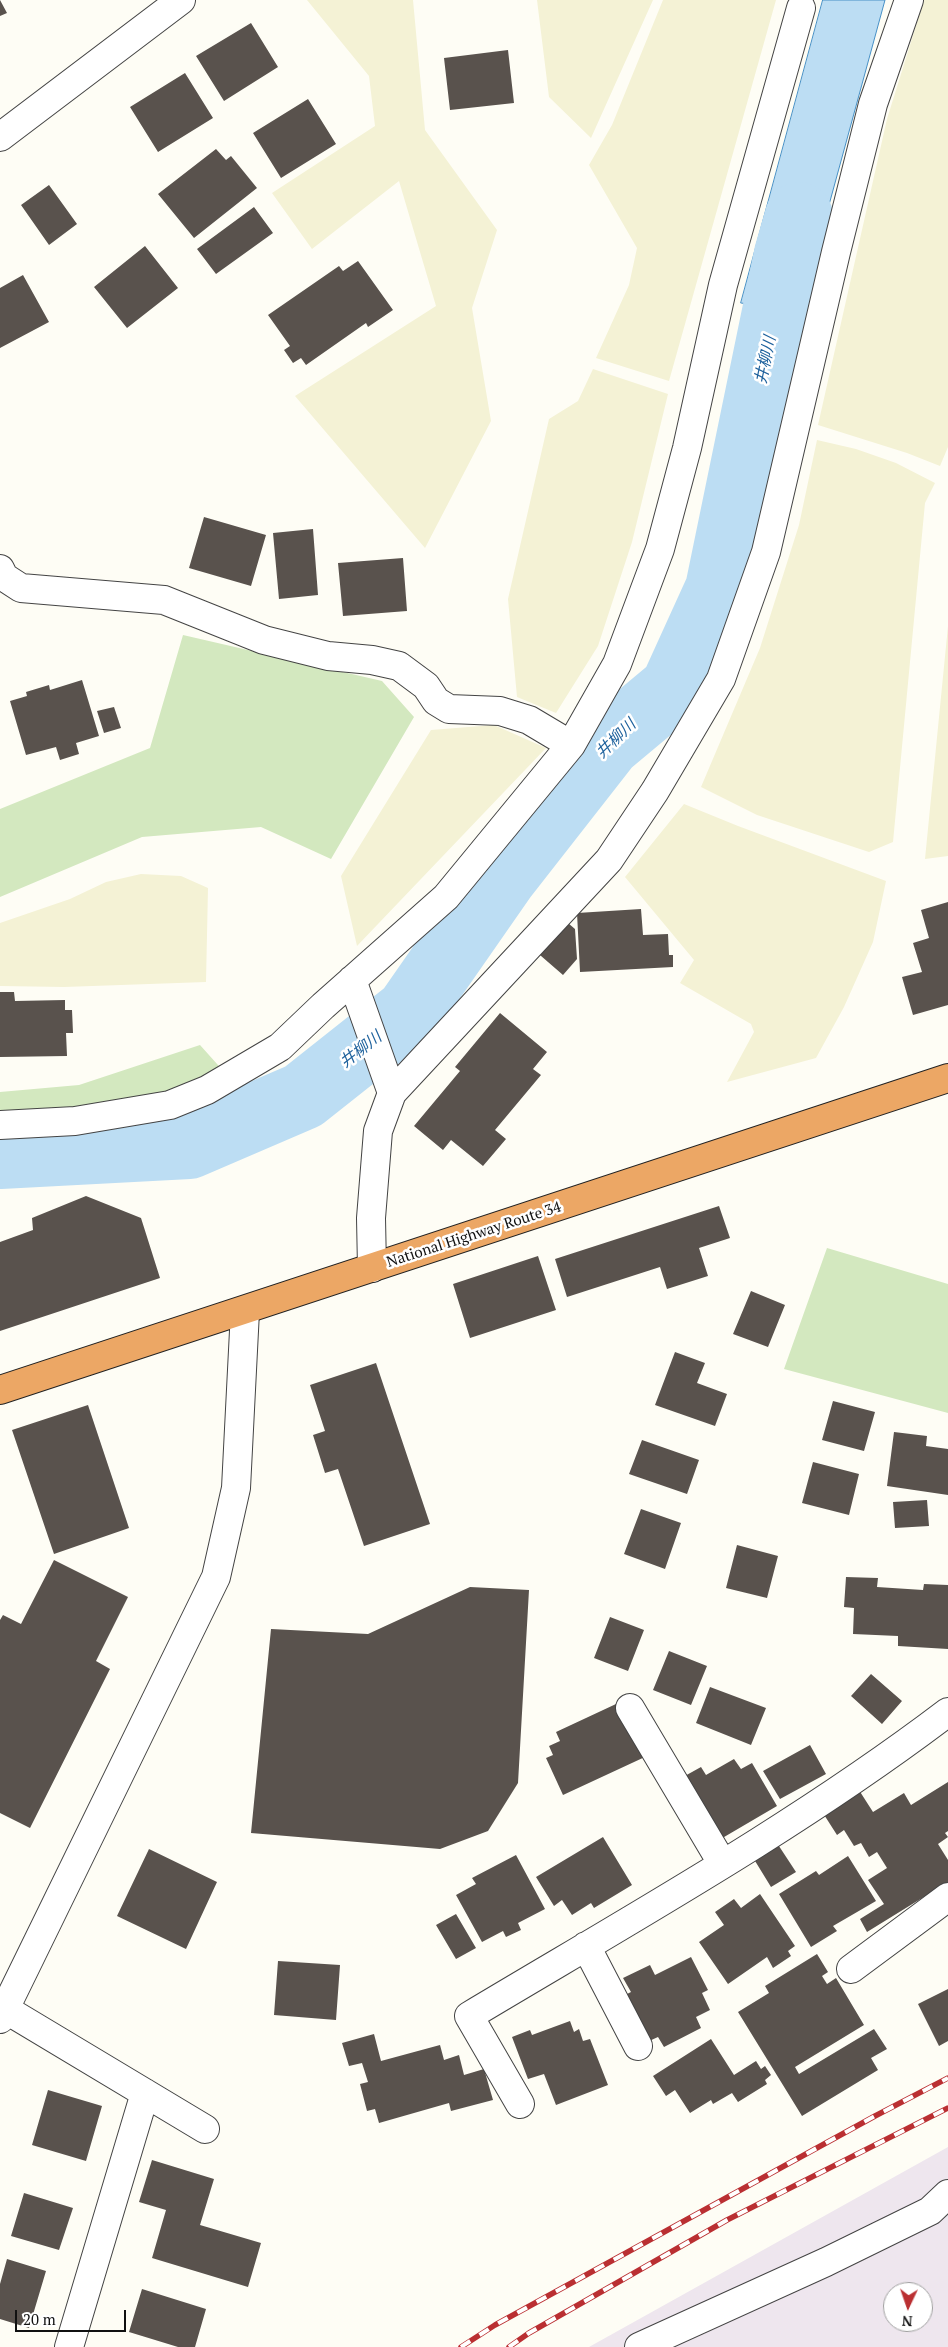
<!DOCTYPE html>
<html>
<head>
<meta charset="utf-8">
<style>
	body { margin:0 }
	#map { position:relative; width:948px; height:2347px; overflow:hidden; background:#fefdf5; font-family:"PT Serif",serif }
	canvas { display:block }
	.north { position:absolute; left:883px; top:2282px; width:50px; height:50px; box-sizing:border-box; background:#fff; border:1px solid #a0a0a0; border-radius:50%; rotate:183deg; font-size:14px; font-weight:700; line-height:20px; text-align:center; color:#111 }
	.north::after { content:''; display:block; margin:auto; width:18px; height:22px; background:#ba2f32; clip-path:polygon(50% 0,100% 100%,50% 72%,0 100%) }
	.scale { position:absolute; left:15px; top:2310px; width:111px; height:22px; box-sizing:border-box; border:2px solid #111; border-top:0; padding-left:6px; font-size:15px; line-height:18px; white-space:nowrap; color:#111; -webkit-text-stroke:4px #fff; paint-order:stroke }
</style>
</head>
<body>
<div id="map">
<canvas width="948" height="2347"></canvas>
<div class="north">N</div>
<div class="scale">20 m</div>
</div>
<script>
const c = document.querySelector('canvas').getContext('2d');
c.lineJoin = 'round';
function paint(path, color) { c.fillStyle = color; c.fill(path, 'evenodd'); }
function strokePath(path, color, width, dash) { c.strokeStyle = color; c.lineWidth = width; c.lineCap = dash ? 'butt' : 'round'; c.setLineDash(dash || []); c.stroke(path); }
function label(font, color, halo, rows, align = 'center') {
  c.font = font + ' "PT Serif","Noto Sans JP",serif'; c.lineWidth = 5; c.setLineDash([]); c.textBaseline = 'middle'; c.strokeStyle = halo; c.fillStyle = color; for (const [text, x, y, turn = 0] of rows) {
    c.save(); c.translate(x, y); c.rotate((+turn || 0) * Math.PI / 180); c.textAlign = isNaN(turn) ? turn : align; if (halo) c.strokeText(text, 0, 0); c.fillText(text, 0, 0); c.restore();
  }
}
paint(new Path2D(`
	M948,2147V2347H589ZM893,2292H923V2322H893Z`), '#eee6ee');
paint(new Path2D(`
	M307,0H413L425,130L497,230L472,308L491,421L425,548L295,396L436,306L399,181L312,249L272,193L375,126L369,76Z
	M537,0H653L591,138L549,97Z
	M663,0H776L669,381L596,358L629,285L637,248L589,165L612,125Z
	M924,0H948V447L940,466L907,453L818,425L887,119Z
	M593,369L668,394L632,542L598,646L556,713L517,697L508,599L549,419L578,401Z
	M817,440L856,449L896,463L935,483L925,503L893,842L869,852L757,815L701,787L760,648L799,525Z
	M948,626V856L925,859Z
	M494,725L546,748L357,946L341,876L431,730Z
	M684,804L738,826L886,881L873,942L844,1007L816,1058L727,1082L754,1032L751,1024L680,983L694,960L625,877Z
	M141,874L181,876L208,888L206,982L64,987L0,986V923L70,899L106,882Z`), '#f4f2d5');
paint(new Path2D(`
	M183,635L382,681L414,717L331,859L261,827L142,837L0,897V809L150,748Z
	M200,1045L235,1084L184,1121L0,1134V1092L79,1085Z
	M827,1248L948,1284V1413L784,1369Z`), '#d3e8bf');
const water = new Path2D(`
	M823,0H885L800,311L741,303Z`);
paint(water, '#bcddf3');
strokePath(water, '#4790c6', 1);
strokePath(new Path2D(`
	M0,1155L189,1145L303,1096L409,1012L503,877L607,744L674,688L719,589L788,254L799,216`), '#bcddf3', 68);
paint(new Path2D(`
	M0,0L7,13L0,16Z
	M251,23L278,67L224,101L196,56Z
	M508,50L514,103L450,110L444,58Z
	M185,73L213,118L158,152L130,107Z
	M308,99L336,144L281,178L253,133Z
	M216,149L226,160L231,156L257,188L194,238L158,194Z
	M49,185L77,224L49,245L21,205Z
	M254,207L273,233L216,274L197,249Z
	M145,246L178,288L127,328L94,287Z
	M358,261L393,310L368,327L366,323L306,365L301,358L293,363L284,350L290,346L268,315L339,266L343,271Z
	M23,275L49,322L0,348V288Z
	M204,517L266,535L251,586L189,568Z
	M313,529L318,595L279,599L273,533Z
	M403,558L407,611L343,616L338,563Z
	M82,680L99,736L76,743L79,754L60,760L56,747L26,755L10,701L27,696L26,692L49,685L50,690Z
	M114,707L121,728L104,733L97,711Z
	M948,902V1005L913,1015L902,977L922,972L913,943L929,938L921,910Z
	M641,909L643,935L668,934L669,955H673V967L580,972L577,913Z
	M561,917L575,929L577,959L563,975L533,949Z
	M0,992H14L15,1001L65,1000V1010H72L73,1033H66L67,1056L0,1057Z
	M500,1013L547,1052L533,1069L541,1075L495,1130L506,1139L483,1166L451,1140L443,1150L414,1126L460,1071L455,1067Z
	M86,1196L141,1218L160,1278L0,1331V1242L33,1230L32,1218Z
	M719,1206L730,1238L699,1248L708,1276L667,1289L660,1267L567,1297L555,1259Z
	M538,1256L556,1310L470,1338L453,1284Z
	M751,1291L785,1305L768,1347L733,1334Z
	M675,1352L705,1363L697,1383L727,1394L715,1426L655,1405Z
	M376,1363L430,1524L364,1546L338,1469L325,1473L313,1435L325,1431L310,1385Z
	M833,1401L875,1412L864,1451L822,1440Z
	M88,1405L129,1528L54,1554L12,1430Z
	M894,1432L927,1436L926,1446L948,1449V1495L887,1486Z
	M642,1440L699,1460L687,1494L629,1474Z
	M813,1462L859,1474L849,1515L802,1503Z
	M927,1500L929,1526L895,1528L893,1502Z
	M641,1509L681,1523L665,1569L624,1554Z
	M737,1545L778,1556L767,1598L726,1588Z
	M54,1560L128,1597L96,1661L110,1669L30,1828L0,1813V1620L3,1615L21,1624Z
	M846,1577L878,1578L877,1587L923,1590L924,1584L948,1585V1649L898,1646V1636L853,1634L854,1608L844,1607Z
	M470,1587L529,1590L518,1783L488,1831L440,1849L251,1833L271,1629L368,1634Z
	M610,1617L644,1630L628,1671L594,1658Z
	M669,1651L707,1666L691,1705L653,1690Z
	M871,1674L902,1701L882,1724L851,1696Z
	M710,1687L766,1708L751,1745L696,1723Z
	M616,1704L634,1743L640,1740L647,1756L563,1795L546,1758L553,1755L549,1746L560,1741L556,1732Z
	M810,1745L826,1774L780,1799L763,1771Z
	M734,1759L741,1769L752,1763L777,1806L719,1840L683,1777L701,1767L706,1775Z
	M948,1782V1831L945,1833L948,1837L938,1844L948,1860V1882L867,1932L860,1919L884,1904L868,1880L887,1868L877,1852L869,1857L861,1843L854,1846L844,1830L837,1835L821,1810L857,1787L873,1812L904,1793L911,1805Z
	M603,1837L632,1885L594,1908L591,1903L572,1915L562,1900L554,1906L536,1877Z
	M775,1840L796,1872L771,1887L752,1856Z
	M149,1849L217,1882L186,1949L117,1916Z
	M516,1855L545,1909L518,1923L521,1930L506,1937L503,1931L482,1942L456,1895L476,1884L472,1878Z
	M848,1856L876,1901L833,1926L837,1931L811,1947L779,1894L816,1871L819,1875Z
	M760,1894L795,1946L788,1951L791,1956L773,1968L767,1957L728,1984L699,1942L724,1925L715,1912L734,1899L741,1908Z
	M456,1914L476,1948L456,1959L436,1925Z
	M817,1954L828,1972L822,1976L827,1984L836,1978L864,2025L795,2067L799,2074L874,2029L887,2049L871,2058L878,2070L802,2116L738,2012L769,1993L765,1986Z
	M691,1957L708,1990L702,1993L710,2010L696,2017L701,2028L664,2047L658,2037L647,2042L623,1996L631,1992L623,1978L650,1965L655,1975Z
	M278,1961L340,1965L336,2020L274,2015Z
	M948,1989V2041L939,2046L918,2004Z
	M570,2021L574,2032L579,2029L583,2041L590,2039L608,2085L556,2105L544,2074L528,2079L512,2037L530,2030L532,2035Z
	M374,2034L381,2061L440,2045L444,2060L459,2055L464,2075L484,2069L493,2100L451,2111L449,2103L379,2123L375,2109L367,2111L360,2084L368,2082L362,2063L349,2066L342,2043Z
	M711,2039L734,2075L756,2061L761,2069L765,2066L771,2075L765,2080L767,2084L738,2102L732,2093L713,2104L711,2100L690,2113L675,2090L666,2096L653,2076Z
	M48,2090L102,2106L86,2161L32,2145Z
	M152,2160L214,2179L200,2225L261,2243L248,2287L152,2258L166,2210L139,2202Z
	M24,2193L73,2208L59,2250L11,2236Z
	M7,2259L46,2271L29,2328L0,2319V2284Z
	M142,2289L206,2309L195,2347H178L129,2332Z`), '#59524d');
const minor = new Path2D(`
	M0,137L181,0
	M0,569L4,577L21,588L164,600L264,640L328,656L372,660L399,666L426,686L436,701L449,709L500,711L529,720L571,745
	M352,980L392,1093
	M0,1125L75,1121L170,1105L207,1090L280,1047L323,1006L446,897L571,745L617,664L660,549L687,448L723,285L801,8
	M372,1268L371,1218L378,1131L392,1093L609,860L655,791L721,679L766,552L836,252L873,104L909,0
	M630,1708L722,1863
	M586,1946L638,2046
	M851,1969L948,1897
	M5,2009L205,2129
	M0,2019L216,1577L236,1488L245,1311
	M520,2104L469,2016C631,1919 798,1826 948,1712
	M69,2347L145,2093
	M639,2347L826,2262L930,2211L948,2194`);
const highway = new Path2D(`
	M0,1390L948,1078`);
strokePath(minor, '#444', 30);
strokePath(highway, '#222', 30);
strokePath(minor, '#fff', 28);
strokePath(highway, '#eca765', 28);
const rail = new Path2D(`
	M461,2347L495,2325L875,2116L948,2078
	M509,2347L529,2333L727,2220L948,2108`);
strokePath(rail, '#ba2f32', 5.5);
strokePath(rail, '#fff', 4, [11]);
label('15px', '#111', '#fff', [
	["National Highway Route 34",474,1235,-18]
]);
label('italic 16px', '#1f629d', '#fff', [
	["井柳川",766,360,-78],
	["井柳川",616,739,-44],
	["井柳川",361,1050,-38]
]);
</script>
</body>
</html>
